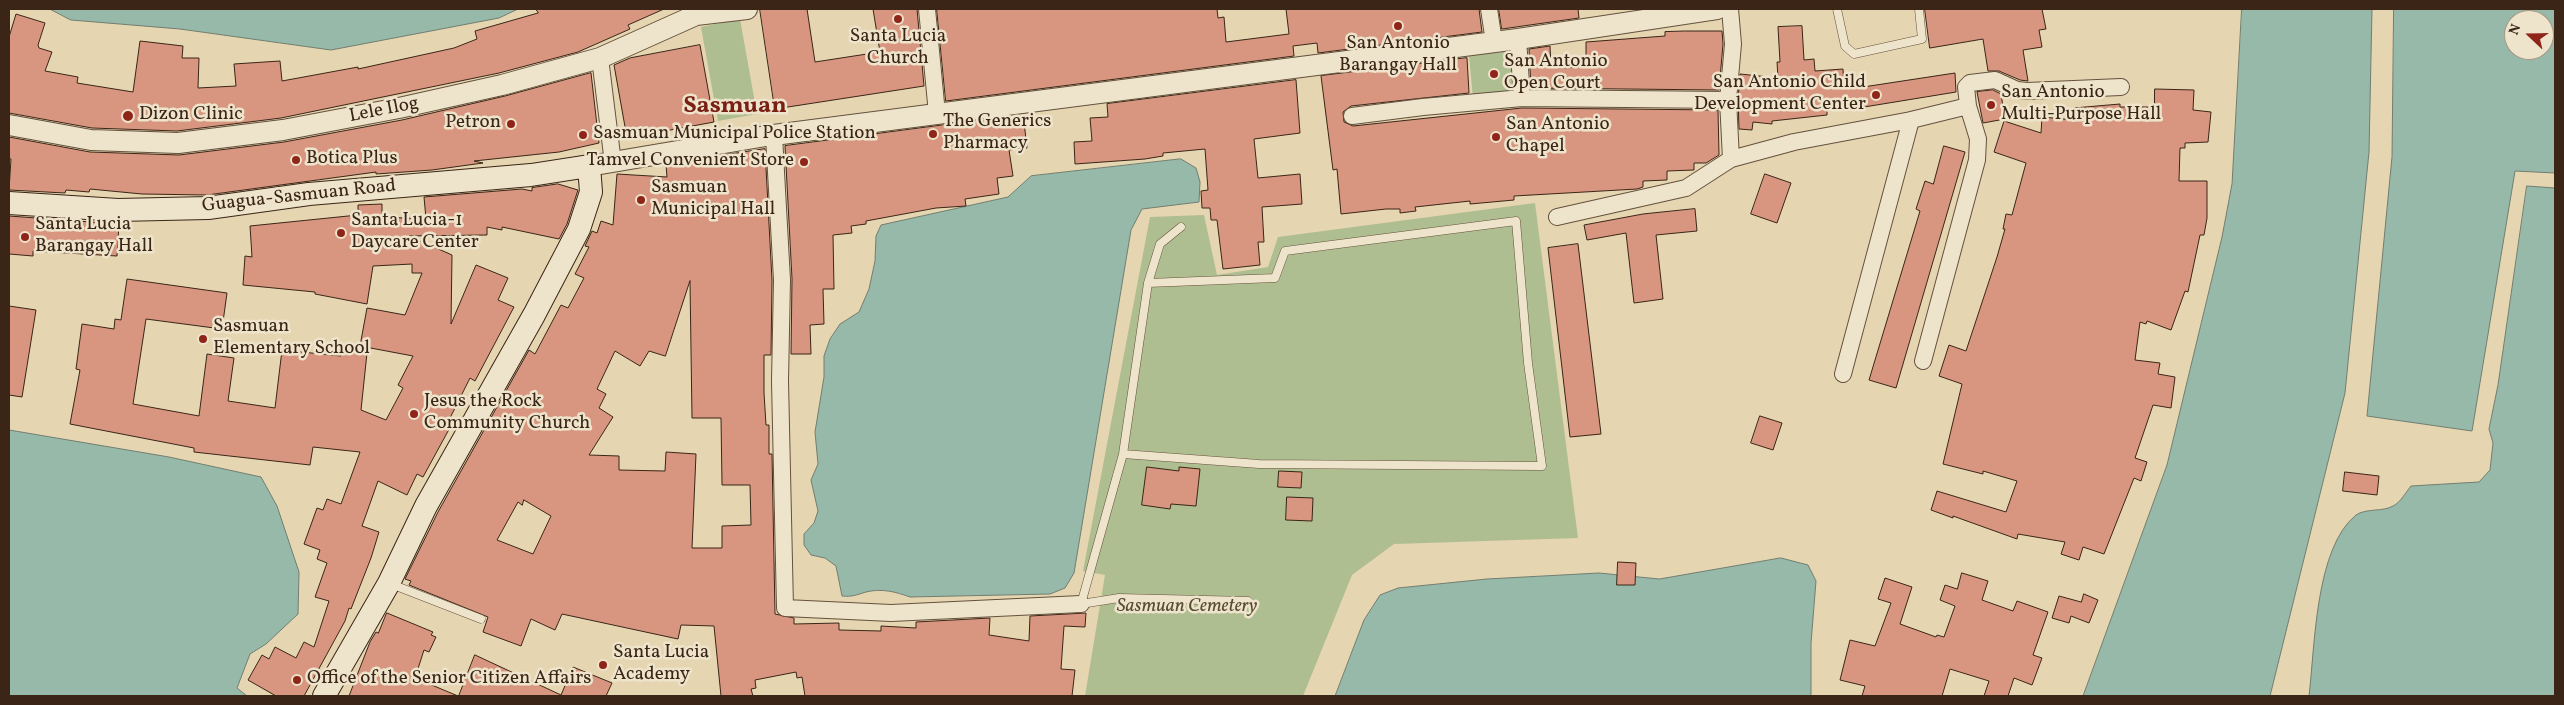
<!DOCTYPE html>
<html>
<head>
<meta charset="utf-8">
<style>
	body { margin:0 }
	#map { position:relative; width:2564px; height:705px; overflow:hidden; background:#e5d5b1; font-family:Vollkorn,serif }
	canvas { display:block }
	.frame { position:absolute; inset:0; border:10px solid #3a2516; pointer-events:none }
	.north { position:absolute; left:2504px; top:10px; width:50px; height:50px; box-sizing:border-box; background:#eee4cc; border:1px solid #a69883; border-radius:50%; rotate:291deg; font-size:14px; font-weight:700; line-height:20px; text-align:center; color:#3a2516 }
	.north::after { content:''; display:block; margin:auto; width:18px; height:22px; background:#8f2418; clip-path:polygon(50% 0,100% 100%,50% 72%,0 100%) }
</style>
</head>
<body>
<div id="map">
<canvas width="2564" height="705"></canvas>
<div class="frame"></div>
<div class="north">N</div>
</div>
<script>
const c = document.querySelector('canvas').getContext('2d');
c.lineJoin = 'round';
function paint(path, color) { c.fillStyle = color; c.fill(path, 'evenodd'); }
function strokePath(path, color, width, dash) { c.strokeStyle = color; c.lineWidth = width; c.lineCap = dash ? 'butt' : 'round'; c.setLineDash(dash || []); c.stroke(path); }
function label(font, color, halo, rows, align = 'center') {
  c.font = font + ' Vollkorn,serif'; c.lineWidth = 5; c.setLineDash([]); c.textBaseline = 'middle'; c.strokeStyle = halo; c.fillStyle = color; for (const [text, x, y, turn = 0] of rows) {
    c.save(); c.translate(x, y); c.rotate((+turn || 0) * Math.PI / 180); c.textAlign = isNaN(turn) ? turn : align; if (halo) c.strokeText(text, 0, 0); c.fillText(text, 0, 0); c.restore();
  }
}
paint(new Path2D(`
	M740,19L757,114L718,121L701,27Z
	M1515,51L1519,93L1473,98L1469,55Z
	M1535,203L1578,538L1394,544L1352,575L1303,696H1085L1105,575L1083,571L1150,217L1204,215L1217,275L1268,267L1278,237Z`), '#afbe90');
const water = new Path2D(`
	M50,9H518L499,18L331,50L180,29L71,20Z
	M2242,9H2372L2369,152L2345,393L2270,696H2083L2167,465L2222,237L2232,184Z
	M2394,9H2555V173L2515,171L2472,431L2367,416L2392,157ZM2514,20H2544V50H2514Z
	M1181,159L1196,168L1200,182L1199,202L1142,209L1131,230L1074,573L1065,588L1050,594L910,597C896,592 882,588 866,592C856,595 852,597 842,596L836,566L825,558L811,555L804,545V534L814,523L818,511L811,480L818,464L815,432L824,377V356L830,339L840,324L859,312L869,289L875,261L876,236L881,225L1008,197L1031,176Z
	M2527,186L2555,188V696H2309C2315,647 2315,548 2356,515C2366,508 2383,512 2393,506C2400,503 2406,492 2411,486L2479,482L2490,470L2493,443L2489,429L2498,385Z
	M9,430L169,457L261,477L277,506L299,572L298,614L266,644L250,654L237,688L247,696H9Z
	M1781,558L1808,565L1816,581L1811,643V696H1335L1364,620L1380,595L1398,588L1487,579L1599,573L1659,579Z`);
paint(water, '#96b9aa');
strokePath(water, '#717e6f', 1);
const building = new Path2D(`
	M536,9H664L628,25L630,29L578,52L499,73L281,118L177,131L92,128L9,113V37L16,14L45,23L38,45L39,48L52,52L45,71L78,77L77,83L133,92L140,41L183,46L182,58H199L198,88L236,86L234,64L280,61L282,81L358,67V69L454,48L477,39L475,31L538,13Z
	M760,9H807L815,62L880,52L873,9H917L924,86L775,109Z
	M937,9H1217L1218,18L1224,17L1226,42L1289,34L1286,9H1479L1482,32L1318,53L1317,43L1293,46L1294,56L946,101Z
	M1499,9H1578L1579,18L1502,29Z
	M1925,9H2042L2046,29L2039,30L2042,47L2023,50L2028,81L2020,80L1999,71H1988L1983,39L1930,48Z
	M1802,26L1804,60L1814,59L1815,71L1843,69L1844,88L1850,87V89L1955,73L1956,92L1858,108V105L1827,110V115L1772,121V124L1753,122L1752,130L1739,129L1738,100L1740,74L1778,78L1777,62H1780L1778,27Z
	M1685,31H1722L1723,44L1719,90L1531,88L1529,49L1550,46L1551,66L1558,65V68L1586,67V42L1665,36V32Z
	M700,45L714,122L627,138L614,65L630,58Z
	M1467,58L1469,93L1351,106L1343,112L1344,122L1353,126L1522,108L1718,110L1719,155L1706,163H1694V170L1667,171V180L1643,181V187L1637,189L1514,196V200L1470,204V201L1415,207L1416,211L1400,213V209H1386L1341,214L1337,169L1333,170L1321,76Z
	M591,73L599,143L559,152L474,161L483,163L432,170L376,174V172L207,195L142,194L90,189L89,192L66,190L65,193L9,190L11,159L9,158V137L90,152L179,155L284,142L402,120L505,96Z
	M1296,80L1300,133L1254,139L1258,178L1300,174L1302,204L1262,207L1264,242H1258L1260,265L1223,269L1217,220H1211L1210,208H1202L1201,191L1208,190L1205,149L1163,153V156L1145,159L1075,164L1074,142L1092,141L1090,118L1108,117L1107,104Z
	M2155,89L2194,90L2193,110L2211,112L2208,142L2185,143V148H2180L2179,181H2207V218L2204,235H2200L2188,292L2185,291L2171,330L2147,321L2146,324L2140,322L2135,360L2160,363L2158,374L2175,377L2171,408L2153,405L2135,458L2147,462L2141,481L2134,478L2104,554L2083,547L2079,560L2061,554L2065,542L2018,534L2017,539L1953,516V518L1931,510L1937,491L2006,512L2017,481L1983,471V474L1943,464L1962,384L1939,376L1949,345L1966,351L1997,257L2005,229H2003L2006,214L2012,215L2026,163L1994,152L2004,121L2041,133L2042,117L2074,120V108L2120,104V107H2154Z
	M1993,90L2001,94L2005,119L1983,123L1977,92Z
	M983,120V125L1024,122L1027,148L1009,150L1013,176L997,178L999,194L965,199L966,206L936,208L866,221V224L851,226L852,233L833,235L834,289H823L824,324L810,325L811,354H791L792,279L785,146Z
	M1944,146L1965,152L1896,388L1869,380L1920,211L1916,209L1925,181L1933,184Z
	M765,149L772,280L771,355H764V393L766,425H769V454H772L775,614L794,618V624L839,623V630L881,631V626L916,628V622L990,618L989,635L1029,641L1030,616L1086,613L1085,627L1064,626L1061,669L1075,670L1072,696H805L802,677L797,678L796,672L755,680L756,688L751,689L753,696H721L714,626L681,625L678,639L562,614L555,630L531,619L521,646L483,632L488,617L409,585L411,581L405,579L438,512L529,350L535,354L561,305L568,308L584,278L575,274L589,247L585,246L592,231L597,233L601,221L613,225L617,174L667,177L666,165L695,160H727L726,155ZM690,281L692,418H721L722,485H750L751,525L722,526V548H692L696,454L666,452L665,471L619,470V456L589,455L613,417L599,408L606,394L597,389L615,351L640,366L649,351L665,356ZM524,500L551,516L533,554L497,540L518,502L522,505Z
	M1765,174L1791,183L1777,223L1751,214Z
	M558,184L578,190L567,224L559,239L502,227V230L487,227V235L409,236L452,255L451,324L476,265L508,278L498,300L514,307L475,381L470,378L449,420L453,422L423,477L417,474L407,495L378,481L362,526L379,532L371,558L351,609L349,608L345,621L304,696H276L248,680L262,655L269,659L275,647L296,658L304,642L314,647L329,601L315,597L327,563L317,559L320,550L304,544L317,508L323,510L327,499L341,504L360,452L313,447L310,465L194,452V448L70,424L80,370L76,369L82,324L114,329L115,319L121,320L127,279L227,293L222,329L146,319L133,404L199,416L207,354L234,358L228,401L275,408L282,350L341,356V351L367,353L361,410L386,420L403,388L398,385L413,356L360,346L367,308L405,315L422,273H412V264L373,266L367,304L315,294V292L243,285L245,256L252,257L250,226L358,215V205L382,204V217L426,219L424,197L522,189L532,191V188Z
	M1695,209L1697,231L1656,235L1663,299L1634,303L1626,233L1587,240L1584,225L1643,214Z
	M9,216L119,224L117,256L33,251V256L9,254Z
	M1578,244L1601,434L1570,437L1548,248Z
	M9,306L36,310L22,397L9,395Z
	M1760,416L1782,423L1773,450L1751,443Z
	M1147,467L1179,471V467L1200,469L1196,506L1171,504L1170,509L1142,505Z
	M1279,471L1302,472L1301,488L1278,487Z
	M2345,472L2379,476L2377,495L2343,491Z
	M1287,497L1313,498L1312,521L1286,520Z
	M1618,562L1636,563L1635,585H1617Z
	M1962,573L1988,581L1982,600L2013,611L2017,601L2048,612L2033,655L2042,658L2032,685L2014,678L2008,696H1984L1989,681L1950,669L1942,696H1862L1865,686L1840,680L1850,640L1875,646L1891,603L1878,599L1885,578L1912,587L1900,624L1936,637L1937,635L1944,637L1955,606L1940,600L1945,585L1957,589Z
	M2084,594L2098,600L2089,623L2071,616L2069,623L2052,618L2059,596L2081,602Z
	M387,613L433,632L431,635L436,637L429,652L424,650L415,678L458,696H349L370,642L376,632L378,633Z
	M475,655L561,695L573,667L612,683L606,696H459Z`);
paint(building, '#d89680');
strokePath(building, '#3a2516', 1);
const service = new Path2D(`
	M1837,9L1845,46L1854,54L1922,39L1919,9
	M1148,283L1160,244L1181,227
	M1123,454L1259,464L1542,466L1528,363L1516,221L1285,251L1275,278L1148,283L1123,454L1081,604L1119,598L1248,601
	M391,584L481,619`);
const minor = new Path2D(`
	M927,9L937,114
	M1489,9L1494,42
	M1730,9L1733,44L1728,100L1731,159
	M1518,39L1522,98
	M600,58L613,163
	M1352,116L1423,107L1522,98L1728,100
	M774,136L782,280L780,381L785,608L891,613L1081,604
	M1557,217L1686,188L1731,159L1794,142L1911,120L1968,106
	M1923,361L1977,160L1978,139L1968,106L1966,87L1970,83L1995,80L2017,90L2027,91L2121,87
	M1843,374L1911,120`);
const tertiary = new Path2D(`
	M9,125L91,140L178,143L283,130L399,108L502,85L600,58L696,15L747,9
	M589,166L766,136L1518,39L1717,9`);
const secondary = new Path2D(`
	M9,203L118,210L208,208L309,194L531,175L589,166L591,192L579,229L534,315L426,506L389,583L324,696`);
strokePath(service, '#65513d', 9);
strokePath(minor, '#65513d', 18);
strokePath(tertiary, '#65513d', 22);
strokePath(secondary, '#3a2516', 24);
strokePath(service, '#eee4cc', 8);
strokePath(minor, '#eee4cc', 16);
strokePath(tertiary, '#eee4cc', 20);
strokePath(secondary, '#eee4cc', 22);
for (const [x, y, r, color] of [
	[898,19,5,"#8f2418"],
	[1398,26,5,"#8f2418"],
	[1494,74,5,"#8f2418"],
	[1876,95,5,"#8f2418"],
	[1991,105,5,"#8f2418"],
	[128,116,6,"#8f2418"],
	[511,124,5,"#8f2418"],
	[933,134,5,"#8f2418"],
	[583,135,5,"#8f2418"],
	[1496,137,5,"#8f2418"],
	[296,160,5,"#8f2418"],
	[804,162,5,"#8f2418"],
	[641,200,5,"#8f2418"],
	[341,233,5,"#8f2418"],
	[25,237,5,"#8f2418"],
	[203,339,5,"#8f2418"],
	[414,414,5,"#8f2418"],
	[603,665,5,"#8f2418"],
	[297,680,5,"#8f2418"]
]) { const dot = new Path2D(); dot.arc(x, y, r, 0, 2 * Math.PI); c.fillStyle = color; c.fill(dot); strokePath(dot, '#eee4cc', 2); }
label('19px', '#3a2516', '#eee4cc', [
	["Santa Lucia",898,38,"center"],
	["Church",898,60,"center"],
	["San Antonio",1398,45,"center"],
	["Barangay Hall",1398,67,"center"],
	["San Antonio",1504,63],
	["Open Court",1504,85],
	["San Antonio Child",1866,84,"right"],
	["Development Center",1866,106,"right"],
	["San Antonio",2001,94],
	["Multi-Purpose Hall",2001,116],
	["Dizon Clinic",139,116],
	["The Generics",943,123],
	["Pharmacy",943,145],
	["Petron",501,124,"right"],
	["San Antonio",1506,126],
	["Chapel",1506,148],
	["Sasmuan Municipal Police Station",593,135],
	["Botica Plus",306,160],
	["Tamvel Convenient Store",794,162,"right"],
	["Sasmuan",651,189],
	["Municipal Hall",651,211],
	["Santa Lucia-1",351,222],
	["Daycare Center",351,244],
	["Santa Lucia",35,226],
	["Barangay Hall",35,248],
	["Sasmuan",213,328],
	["Elementary School",213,350],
	["Jesus the Rock",424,403],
	["Community Church",424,425],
	["Santa Lucia",613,654],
	["Academy",613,676],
	["Office of the Senior Citizen Affairs",307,680]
], 'left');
label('19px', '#3a2516', '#eee4cc', [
	["Lele Ilog",384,111,-11],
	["Guagua-Sasmuan Road",299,197,-6]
]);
label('italic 19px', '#574b34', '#eee4cc', [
	["Sasmuan Cemetery",1187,608]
]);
label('bold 24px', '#7a1f14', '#eee4cc', [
	["Sasmuan",735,108]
]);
</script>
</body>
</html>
